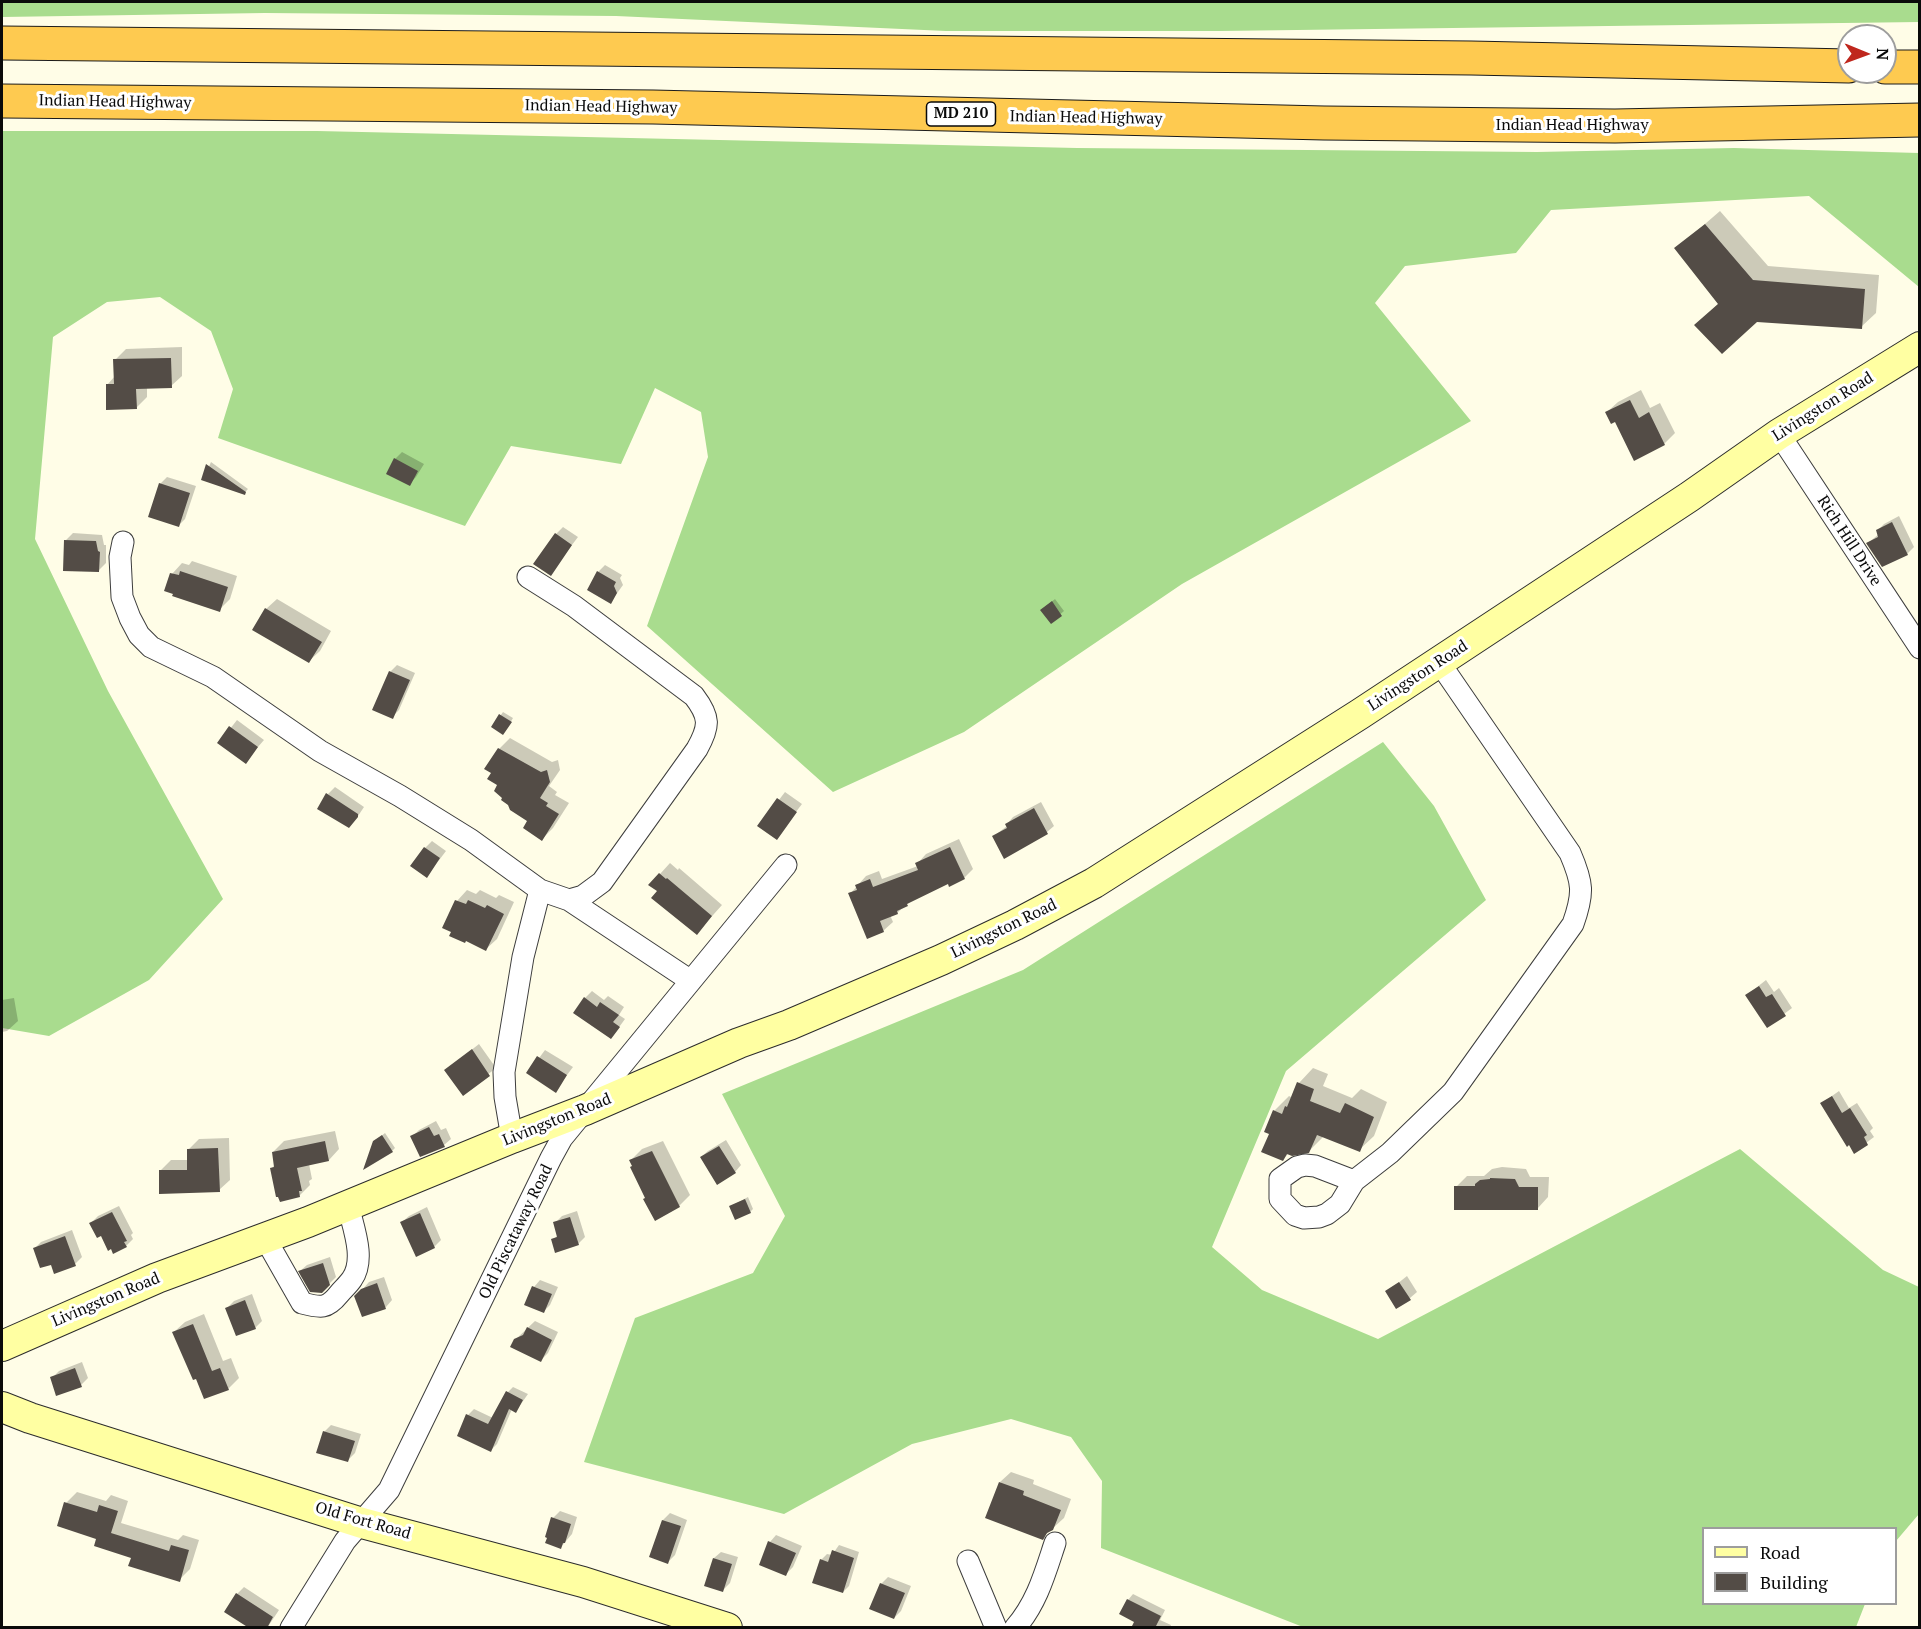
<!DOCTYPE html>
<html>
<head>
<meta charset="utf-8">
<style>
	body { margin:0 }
	#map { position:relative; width:1921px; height:1629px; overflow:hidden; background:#fffde7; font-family:"PT Serif",serif }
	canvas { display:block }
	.frame { position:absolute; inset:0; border:3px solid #0a0a0a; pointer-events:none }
	.legend { position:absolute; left:1702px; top:1527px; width:195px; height:78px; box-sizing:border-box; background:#fff; border:2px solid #9d9d9d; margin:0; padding:8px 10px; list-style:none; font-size:18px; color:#0a0a0a }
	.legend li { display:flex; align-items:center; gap:12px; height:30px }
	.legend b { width:30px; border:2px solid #9d9d9d }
	.north { position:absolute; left:1837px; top:24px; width:60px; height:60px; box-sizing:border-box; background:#fff; border:2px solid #9d9d9d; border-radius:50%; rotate:91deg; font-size:16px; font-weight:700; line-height:24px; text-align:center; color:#0a0a0a }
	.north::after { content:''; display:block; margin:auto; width:21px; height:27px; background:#bf271d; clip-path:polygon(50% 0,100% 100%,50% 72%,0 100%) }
</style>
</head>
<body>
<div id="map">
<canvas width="1921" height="1629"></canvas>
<div class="frame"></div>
<ul class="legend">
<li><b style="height:8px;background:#ffffa2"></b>Road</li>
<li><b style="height:16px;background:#534c46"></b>Building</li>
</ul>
<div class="north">N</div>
</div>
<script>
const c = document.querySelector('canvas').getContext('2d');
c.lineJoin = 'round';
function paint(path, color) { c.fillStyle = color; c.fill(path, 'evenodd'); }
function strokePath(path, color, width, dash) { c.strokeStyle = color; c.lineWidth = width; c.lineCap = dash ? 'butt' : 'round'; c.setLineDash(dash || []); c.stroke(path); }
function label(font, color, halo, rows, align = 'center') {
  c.font = font + ' "PT Serif",serif'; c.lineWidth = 6; c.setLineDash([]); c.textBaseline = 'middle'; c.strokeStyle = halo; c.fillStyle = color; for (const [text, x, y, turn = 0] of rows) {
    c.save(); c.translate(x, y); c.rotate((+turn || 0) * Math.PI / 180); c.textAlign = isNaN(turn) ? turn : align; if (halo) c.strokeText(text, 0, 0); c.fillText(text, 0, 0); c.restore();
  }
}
paint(new Path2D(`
	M2,2H1919L1920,22L1219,31H946L616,16L265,13L2,17Z
	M2,131H317L1077,148L1537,152L1734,148L1919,153V287L1809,196L1551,210L1516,253L1405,266L1375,303L1471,421L1182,584L964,732L833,792L647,626L708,457L701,412L655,388L621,464L511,446L465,526L218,438L233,389L211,331L160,297L107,302L53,337L35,539L108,691L223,899L149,980L49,1036L2,1028Z
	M1383,742L1434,806L1486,900L1286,1071L1212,1247L1262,1290L1378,1339L1740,1149L1883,1270L1919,1287V1514L1896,1541V1528H1704V1604H1865L1856,1627L1675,1628L1674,1626L1664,1628L1303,1627L1101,1548L1102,1481L1071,1437L1011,1419L912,1444L784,1514L584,1462L635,1318L753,1273L785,1216L722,1094L1023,970Z`), '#a9dc8e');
paint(new Path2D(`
	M1720,211L1768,266L1879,275L1876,313L1861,327L1757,320L1696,325L1719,303L1676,249Z
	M182,347V376L171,386L147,387V397L136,408L107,385L115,376V360L126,349Z
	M1641,390L1650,408L1660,403L1675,433L1664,444L1616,420L1607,412L1618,402Z
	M402,452L424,464L416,477L409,484L395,459Z
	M211,462L248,489L247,490L244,494L203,480Z
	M167,477L196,486L185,519L178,526L160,484Z
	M1899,516L1914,547L1907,554L1868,543L1879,534L1877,531L1884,524Z
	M563,527L578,537L550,574L556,534Z
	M73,533L102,535L104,545H106V563L99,570L66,540Z
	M192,561L237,576L230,599L219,610L172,574L182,563L189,565Z
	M605,565L622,575L620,578L623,585L610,603L598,572Z
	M277,599L331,631L320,651L309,661L266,609Z
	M1055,599L1064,611L1051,622L1045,607Z
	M397,665L415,673L399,710L392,717L390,672Z
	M503,712L513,718L506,730L493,726Z
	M237,720L264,740L245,762L219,743Z
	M510,738L552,762L558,760L560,770L549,786L557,792L555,795L569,803L553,828L542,839L499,785L493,773L499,749Z
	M335,787L364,807L356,819L328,794Z
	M785,792L802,804L776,838L759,826Z
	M1041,802L1054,826L1047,832L994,836L1007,826V824L1013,817Z
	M959,839L973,869L964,878L949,882L912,900L897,913L890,915L893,922L883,931L850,894L866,876L879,871L882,879L918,866L917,864L926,854Z
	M432,841L446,851L427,876L425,848Z
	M670,863L678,870L679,868L722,905L697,933L659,891L660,874Z
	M467,890L476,894L480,890L496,898L499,895L514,902L497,939L486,949L444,927L457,901Z
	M1766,980L1774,992L1779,988L1792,1008L1768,1026L1747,995Z
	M592,991L604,1000L608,996L624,1007L619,1015L625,1019L617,1030L585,998Z
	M14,998L18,1021L7,1031L2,1032V1000Z
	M479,1044L496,1068L463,1094L446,1070Z
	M545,1050L573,1067L555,1091L528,1073Z
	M1313,1068L1328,1074L1323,1086L1352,1098L1361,1089L1387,1102L1374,1136L1359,1150L1324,1136L1309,1151L1289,1153L1283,1159L1271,1133L1274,1111L1289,1096L1293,1098L1299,1083Z
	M1839,1091L1849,1108L1857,1103L1873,1128L1870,1131L1874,1137L1854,1152L1822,1103Z
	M436,1121L441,1130L446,1128L451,1139L444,1145L412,1137L419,1130Z
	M335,1131L339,1149L329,1160L309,1164L312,1179L309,1181L310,1185L299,1196L271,1169L275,1165L273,1152L284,1141Z
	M385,1133L395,1148L392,1151L374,1142Z
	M229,1138L230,1180L219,1190L160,1171L171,1160H188V1150L199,1139Z
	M726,1140L741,1165L735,1172L701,1157L708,1151Z
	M663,1141L690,1195L679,1206L653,1216L632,1167L634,1165L631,1160L642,1149Z
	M1502,1167L1526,1169L1530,1177H1549L1548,1197L1538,1208L1456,1187L1467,1176H1484L1492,1169Z
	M748,1197L753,1209L750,1212L731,1206Z
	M119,1206L133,1233L131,1235L133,1239L126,1246L91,1223L98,1216Z
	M427,1207L441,1240L434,1247L402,1222L409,1216Z
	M577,1211L585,1237L578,1244L553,1240L558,1235L555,1223L562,1216Z
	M72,1230L82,1257L75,1264L55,1272L52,1263L34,1249L41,1242Z
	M330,1257L336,1277L321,1292L300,1271L307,1265Z
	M1407,1276L1417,1292L1410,1298L1387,1292Z
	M384,1277L392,1300L386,1307L363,1315L362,1290L369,1282Z
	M540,1280L558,1287L550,1305L543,1312L526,1304L534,1287Z
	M252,1294L262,1321L255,1328L227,1308L234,1301Z
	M204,1314L223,1361L231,1358L239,1378L228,1389L174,1332L185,1322Z
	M535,1321L558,1332L548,1353L541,1360L515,1340Z
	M82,1362L88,1378L81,1385L52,1378L59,1371Z
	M513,1387L528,1394L516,1411L512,1409L497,1444L491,1450L468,1415L474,1409L493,1418L507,1393Z
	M331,1425L361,1434L355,1453L348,1460L324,1432Z
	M1011,1472L1034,1480L1033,1484L1071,1499L1064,1518L1042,1538L1000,1482Z
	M77,1492L106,1501L111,1495L128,1501L121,1523L178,1540L183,1535L199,1540L190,1569L179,1580L98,1538L58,1526L66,1503Z
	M560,1511L577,1517L572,1534L561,1547L553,1518Z
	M670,1513L687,1520L675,1555L668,1562L651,1556L663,1520Z
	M776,1535L802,1546L793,1567L786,1574L770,1542Z
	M839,1545L859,1552L849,1586L843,1592L821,1560L827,1554L832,1555Z
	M721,1552L738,1557L730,1583L723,1590L714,1558Z
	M888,1577L911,1586L901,1611L894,1618L881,1584Z
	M244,1587L279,1610L267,1628H251L237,1594Z
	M1133,1594L1165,1610L1160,1620L1171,1625L1170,1628H1133L1136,1621L1128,1600Z`), '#0003');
paint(new Path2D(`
	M1705,224L1753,280L1865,289L1862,329L1757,322L1722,354L1694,325L1718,304L1674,248Z
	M171,358L172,388L136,389L137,409L106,410V384H114L113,359Z
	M1630,400L1639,418L1649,412L1665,445L1634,461L1615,422L1611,424L1605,412Z
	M394,458L418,471L410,486L386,474Z
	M206,464L246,492L245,495L201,480Z
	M159,483L190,493L179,527L148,517Z
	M1892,522L1908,555L1882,567L1866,543L1878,537L1876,530Z
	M555,533L572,545L551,576L533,564Z
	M64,540L96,541L98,551L100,552L99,572L63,571Z
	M180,571L228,587L220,612L172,596L173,594L164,591L170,573L179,575Z
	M597,571L616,582L614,586L617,593L611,604L587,590Z
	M1052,601L1062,616L1051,624L1040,610Z
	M265,608L322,642L309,663L252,630Z
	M389,671L410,680L393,719L372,710Z
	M499,714L512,722L503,735L491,727Z
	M229,726L258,747L246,764L217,743Z
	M498,748L541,772L547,770L550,782L540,798L548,803L546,806L559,814L542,841L523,828L527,821L510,810L508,805L501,800L502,798L494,791L497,785L487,779L491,773L484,769Z
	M326,793L358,814V817L349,828L317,809Z
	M777,798L797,812L777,840L757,826Z
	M1034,808L1048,834L1004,859L992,836L1007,828L1005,824Z
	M424,847L440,858L427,878L410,866Z
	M950,847L965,879L949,887L948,884L907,904L908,906L897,911L898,914L880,921L884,932L867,939L848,893L857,890L855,885L870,879L873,887L918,870L915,863Z
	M659,873L666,879L667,878L712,916L697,935L651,898L657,891L648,885Z
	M455,900L466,904L468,900L485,908L487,905L504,914L486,951L466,941L465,943L449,936L451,932L442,928Z
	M1759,986L1766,997L1772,994L1786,1016L1767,1028L1745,995Z
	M584,997L597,1007L600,1002L619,1015L613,1022L620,1027L611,1039L573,1013Z
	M472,1049L490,1076L463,1096L444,1070Z
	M537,1056L567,1075L556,1093L526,1073Z
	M1297,1082L1314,1089L1310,1101L1340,1113L1345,1103L1374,1117L1360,1152L1317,1135L1309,1153L1292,1156L1287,1154L1283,1161L1261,1152L1269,1134L1264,1132L1273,1110L1282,1114L1285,1106L1287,1107Z
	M1832,1096L1842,1113L1850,1108L1867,1135L1864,1137L1868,1145L1854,1154L1849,1145L1847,1147L1820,1103Z
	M429,1127L434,1136L439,1134L445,1147L420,1157L410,1136Z
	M382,1135L393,1152L363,1170L373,1141Z
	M325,1141L329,1161L297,1168L302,1191H299L300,1197L280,1202L278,1197H276L270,1168L274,1167L272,1152Z
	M719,1146L736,1173L717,1185L700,1157Z
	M218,1148L220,1192L159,1194V1170H187V1149Z
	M652,1151L680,1207L655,1221L643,1199L645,1198L630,1167L632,1166L629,1160Z
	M1490,1178L1515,1179L1519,1187H1538V1210H1454V1186H1475V1184L1480,1180L1490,1179Z
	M745,1199L751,1213L735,1220L729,1206Z
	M112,1212L127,1241L124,1242L127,1247L113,1254L111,1249L108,1251L101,1236L97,1238L89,1223Z
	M420,1213L435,1248L416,1257L400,1222Z
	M570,1217L579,1245L555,1253L551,1239L557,1237L553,1222Z
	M65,1236L76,1266L54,1274L51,1265L40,1268L33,1248Z
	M323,1263L330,1285L322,1293L310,1292L298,1271Z
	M1399,1282L1411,1300L1396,1309L1385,1291Z
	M377,1283L386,1309L362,1317L354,1296L361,1289Z
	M532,1286L552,1294L544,1313L524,1305Z
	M245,1300L256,1329L236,1336L225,1308Z
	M193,1324L212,1371L220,1368L229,1390L204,1399L196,1379L193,1380L172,1332Z
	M527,1327L552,1340L541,1362L510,1347L514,1339L523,1335Z
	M75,1368L82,1387L56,1396L50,1377Z
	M506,1391L523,1400L516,1413L509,1409L491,1452L457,1436L466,1414L488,1424Z
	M323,1431L355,1441L348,1462L316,1453Z
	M999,1482L1024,1491L1023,1495L1061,1510L1053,1530L1047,1533L1043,1540L985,1518Z
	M64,1502L97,1512L99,1505L118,1511L111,1533L169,1551L171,1545L189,1550L180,1582L128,1566L131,1558L94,1546L96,1539L57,1526Z
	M551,1517L571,1524L565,1543H563L561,1549L545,1543L547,1538L545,1537Z
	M662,1520L681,1526L668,1564L649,1557Z
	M768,1541L796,1553L786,1576L759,1565Z
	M832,1550L854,1558L843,1593L812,1583L820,1559L828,1562Z
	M713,1558L732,1564L723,1592L704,1586Z
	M880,1583L905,1593L894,1619L869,1609Z
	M236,1593L273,1617L267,1628H249L224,1612Z
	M1127,1599L1161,1616L1155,1628H1131L1134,1622L1119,1614Z`), '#534c46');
const minor = new Path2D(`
	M1779,434L1920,648
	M123,542L120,557L122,597L130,618L139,635L151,647L213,677L320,751L400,796L471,840L540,890L569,900L583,896L602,882L697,749C710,726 710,717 694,696L574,606L528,577
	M569,900L691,981
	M512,1138L505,1097L504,1072L523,957L540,890
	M1305,1165L1315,1166L1354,1181L1340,1204L1327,1214L1319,1217L1304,1218L1295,1215L1280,1199V1179L1297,1167Z
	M1354,1181L1390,1153L1453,1092L1573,924C1584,893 1583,883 1570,853L1439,662
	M265,1238L302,1303C321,1308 327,1309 339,1294C343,1289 348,1285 352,1279C366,1259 353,1227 348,1205
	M968,1561L996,1628
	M291,1628L345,1541L389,1490L551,1158L562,1138L786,865
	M1015,1628C1037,1603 1045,1573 1055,1543`);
const secondary = new Path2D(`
	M2,1346L157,1278L308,1222L512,1138L585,1110L739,1043L789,1025L941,960L1015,925L1094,883L1360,714L1689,497L1779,434L1920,347
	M2,1407L30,1418L362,1523L583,1582L727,1628`);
const trunk = new Path2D(`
	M2,43L1471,58L1849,66
	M1885,67H1920
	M2,101L653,107L1324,123L1615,126L1920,120`);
strokePath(minor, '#3d3d3d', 23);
strokePath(secondary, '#2c2c2c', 32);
strokePath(trunk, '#1b1b1b', 35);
strokePath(minor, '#fff', 21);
strokePath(secondary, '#ffffa2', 30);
strokePath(trunk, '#feca50', 33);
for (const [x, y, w] of [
	[961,114,69]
]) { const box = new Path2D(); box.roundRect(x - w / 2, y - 12, w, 24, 4.5); c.fillStyle = '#fff'; c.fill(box); strokePath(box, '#0a0a0a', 1.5); }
label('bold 15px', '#0a0a0a', null, [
	["MD 210",961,114]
]);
label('16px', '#0a0a0a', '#fff', [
	["Indian Head Highway",115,102,1],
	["Indian Head Highway",601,107,1],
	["Indian Head Highway",1086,118,1],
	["Indian Head Highway",1572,125],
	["Livingston Road",1823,407,-32],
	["Rich Hill Drive",1849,541,57],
	["Livingston Road",1418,676,-33],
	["Livingston Road",1004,929,-26],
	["Livingston Road",557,1120,-22],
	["Old Piscataway Road",516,1232,-64],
	["Livingston Road",106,1300,-23],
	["Old Fort Road",363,1521,16]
]);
</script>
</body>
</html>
